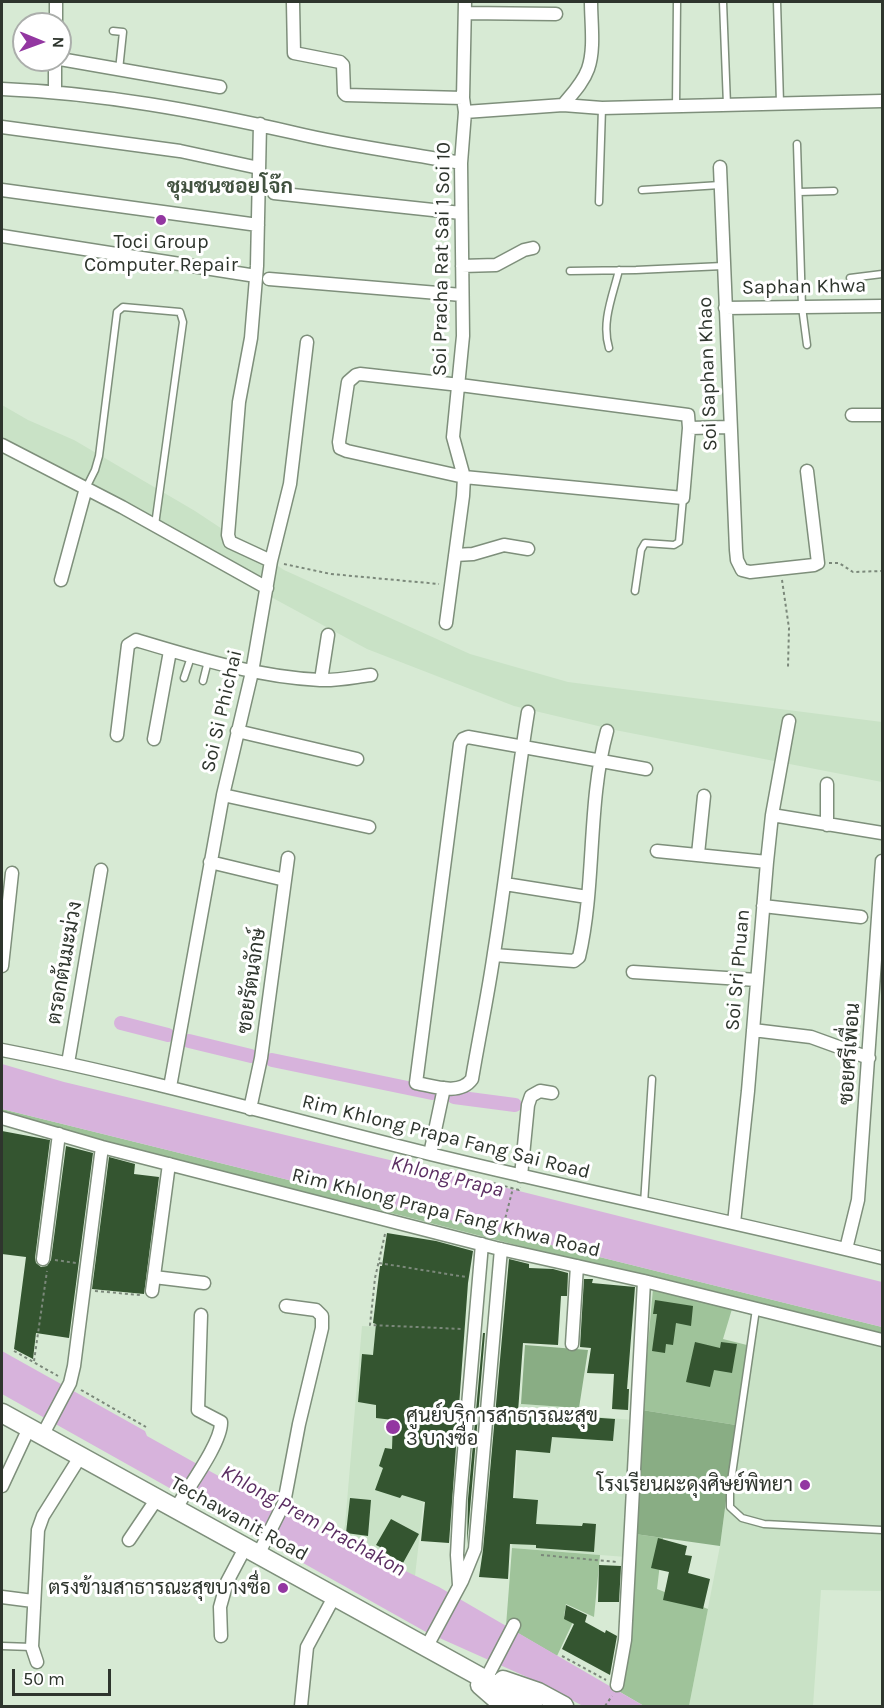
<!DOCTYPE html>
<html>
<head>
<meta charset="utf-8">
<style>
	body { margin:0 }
	#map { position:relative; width:884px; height:1708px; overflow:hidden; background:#d7ead4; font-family:Karla,sans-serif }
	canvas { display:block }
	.frame { position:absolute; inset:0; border:3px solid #2e352d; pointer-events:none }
	.north { position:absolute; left:12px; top:12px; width:60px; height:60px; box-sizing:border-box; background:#fff; border:2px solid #abaeab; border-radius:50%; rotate:91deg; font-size:16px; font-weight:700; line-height:24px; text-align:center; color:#2e352d }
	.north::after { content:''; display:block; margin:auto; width:21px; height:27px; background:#9337a1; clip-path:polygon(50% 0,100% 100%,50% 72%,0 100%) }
	.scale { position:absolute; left:12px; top:1669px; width:99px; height:27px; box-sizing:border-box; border:3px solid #2e352d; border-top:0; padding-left:8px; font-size:18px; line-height:21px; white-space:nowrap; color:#2e352d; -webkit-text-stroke:4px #fff; paint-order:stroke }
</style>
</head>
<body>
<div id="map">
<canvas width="884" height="1708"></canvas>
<div class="frame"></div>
<div class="north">N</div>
<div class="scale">50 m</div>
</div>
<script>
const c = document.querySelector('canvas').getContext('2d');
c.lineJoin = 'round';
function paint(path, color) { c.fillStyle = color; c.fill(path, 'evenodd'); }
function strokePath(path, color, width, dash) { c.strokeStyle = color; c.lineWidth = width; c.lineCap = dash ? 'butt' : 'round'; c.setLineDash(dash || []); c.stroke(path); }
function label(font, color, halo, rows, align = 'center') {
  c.font = font + ' Karla,Sarabun,sans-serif'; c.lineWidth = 6; c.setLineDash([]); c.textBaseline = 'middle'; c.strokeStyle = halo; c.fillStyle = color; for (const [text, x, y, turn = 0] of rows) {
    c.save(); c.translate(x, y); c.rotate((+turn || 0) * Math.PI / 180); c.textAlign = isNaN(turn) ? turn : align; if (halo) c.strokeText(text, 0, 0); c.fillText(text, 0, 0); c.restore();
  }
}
paint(new Path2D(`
	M2,405L28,420L74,440L195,511L284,570L470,654L568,682L882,722V782L615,730L514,706L367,649L186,551L2,444Z
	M751,1314L882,1346V1591L821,1590L813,1706H689L720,1546Z
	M362,1326L443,1330L415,1576L340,1540L345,1525Z
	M520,1404L579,1408V1415L632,1420L626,1557L512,1548Z`), '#c9e2c6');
paint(new Path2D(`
	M2,1109L882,1327V1335L590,1264L407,1217L157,1156L2,1116Z
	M653,1289L732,1309L723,1339L747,1345L736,1425L642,1410Z
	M635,1534L663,1538L657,1589L708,1609L689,1706H644L620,1692L622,1686Z
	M512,1548L600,1555L594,1617L566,1604L564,1616L573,1622L557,1656L506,1626Z`), '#9fc39a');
paint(new Path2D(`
	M525,1345L588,1350L579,1408L521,1404Z
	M642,1410L736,1425L720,1546L635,1534Z`), '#89ad84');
paint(new Path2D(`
	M2,1064L64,1082L515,1190L882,1282V1327L2,1109Z
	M2,1351L145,1431L147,1436L292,1517L439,1587L644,1706H583L538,1682L426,1632L2,1394Z`), '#d7b3dc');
strokePath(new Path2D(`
	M121,1023L168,1035
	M189,1041L251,1056
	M272,1060L432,1093
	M454,1097L515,1105`), '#d7b3dc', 14);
paint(new Path2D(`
	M2,1131L50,1140L35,1258L36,1263L41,1267L47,1266L51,1260L66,1146L93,1153L69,1338L36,1333L33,1359L14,1349L26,1257L2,1254Z
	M109,1157L135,1164L134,1174L159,1177L144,1294L92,1289Z
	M387,1233L436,1241L473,1251L468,1283L449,1543L421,1541L425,1502L402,1495L400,1498L375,1490L383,1468L379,1466L385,1448L392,1449L393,1420L376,1418V1405L358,1402L362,1354L373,1355L376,1324L373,1323L380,1266H382Z
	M509,1259L529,1264V1268L553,1269L568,1273L567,1296H561L558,1345L523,1343L518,1412L615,1419L613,1441L552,1437L550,1453L516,1450L513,1498L538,1500L536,1524L582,1526L583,1523L596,1524L594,1552L536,1548V1545L510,1544L508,1579L479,1577L483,1550Z
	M584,1279H593L592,1283L635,1287L627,1389H629L628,1410L612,1409L614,1374L587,1373L591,1348L580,1347Z
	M655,1300L693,1306L691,1326L676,1323L673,1345L666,1344L665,1353L652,1351L657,1314H653Z
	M483,1333H485L467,1545L468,1499Z
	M695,1342L720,1348L721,1342L737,1344L732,1373L714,1370L710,1387L686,1382Z
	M350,1498L371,1500L368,1536L346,1533Z
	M391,1519L419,1534L403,1563L379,1550L380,1547L376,1545Z
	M658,1538L687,1546L685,1555L692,1556L688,1573L710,1579L703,1609L663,1600L669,1572L651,1568Z
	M599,1565L621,1566L619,1602H598Z
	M566,1605L587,1615L585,1622L605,1633L606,1630L617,1636L610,1675L562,1649L574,1624L564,1619Z`), '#345530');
const lane = new Path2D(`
	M723,2L727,105
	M777,2L780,103
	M113,31L123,32L119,70
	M676,106L677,2
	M797,144L802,307L807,345
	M642,190L720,185
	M799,192L834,191
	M599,202L602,108
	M570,271L636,270L723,266
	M850,278L882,274
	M609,348C601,322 613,295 619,270
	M86,488L95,470L99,456L117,312L123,307L180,312L183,322L155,525
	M635,591L641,550L645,543L674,545L679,542L683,498
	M184,678L191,657
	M203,681L208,661
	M644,1204L652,1079
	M756,1309L730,1488V1507L742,1518L764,1524L882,1530
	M2,1646L32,1647`);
const street = new Path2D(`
	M293,3L294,53L340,62L343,65L344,93L346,95L463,98
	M465,13L556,14
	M56,24V2
	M60,59L220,87
	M55,60V91
	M2,89C101,93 198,111 295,133C349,146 406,153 461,163
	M563,105C572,94 583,83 588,69C595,49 591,23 591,2
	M465,112L563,105L602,108L882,101
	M260,124L257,266L251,338L239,402L228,535L230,542L271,561
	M2,127L180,151L259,168
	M720,167L736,550L737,560L742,570L750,572L814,565L818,563L807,471
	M2,190L258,225
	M274,193L461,213
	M2,236L256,276
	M462,266L496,265L524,250L533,248
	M269,279L462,295
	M725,308L882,306
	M852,415H882
	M689,428L683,498L464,477L347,451L340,448L339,442L348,382L356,375L360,374L460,385L688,415L689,428L730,427
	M2,445L122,507L267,588
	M455,555L473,554L504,545L528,549
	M61,580L86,488
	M446,623L463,496L464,477L453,437L463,336L461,163L465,112L463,98L465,2
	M321,680L328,635
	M528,712C515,792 507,873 494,953C488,995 479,1037 472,1079C460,1096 433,1086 416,1083L460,744L463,739L468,737L646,769
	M237,731L357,759
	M117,735L128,645L136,640C196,658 257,677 320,680C337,681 354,677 371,675
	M154,739L170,651
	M223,795L369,827
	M772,815L882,833
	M827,825V784
	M657,851L767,862
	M698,854L704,796
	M210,862L285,880
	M505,884L587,897
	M763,906L861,917
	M494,955L574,961L579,957C596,883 587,804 607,731
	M2,966L12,873
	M633,972L757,980
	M753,1030L811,1037L869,1058
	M2,1050C146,1078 287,1119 430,1154C581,1191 732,1221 882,1258
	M68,1063L101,870
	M170,1087L223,795L252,672L271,561L290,484L307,342
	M250,1109L261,1058L288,858
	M2,1118L102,1147L496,1248L644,1281L882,1340
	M430,1154L444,1088
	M521,1176L528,1105L531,1096L540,1091L552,1093
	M734,1223L748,1091L767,862L772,815L789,721
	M846,1249L858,1200L882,861
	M43,1259L59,1134
	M154,1277L204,1283
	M152,1291L169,1164
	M572,1344L577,1266
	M42,1436L70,1383L74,1366L102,1147
	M2,1486L29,1428
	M175,1510C186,1490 222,1443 221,1422L198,1410L201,1315
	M129,1540L156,1500
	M258,1555L284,1503L299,1424L322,1328V1316L316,1310L286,1306
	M459,1585L457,1555L460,1498L482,1244
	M2,1597L33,1601
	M221,1636L220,1607L227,1582L245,1548
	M426,1648L462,1581L475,1549L501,1249
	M37,1662L32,1647L38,1530L43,1516L80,1457
	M488,1675L514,1625
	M617,1685L625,1640L644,1281
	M301,1706L307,1647L334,1597`);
const secondary = new Path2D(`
	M2,1413L533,1706
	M503,1680L538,1692L564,1706
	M480,1685L504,1706`);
strokePath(lane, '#7e8f7b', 9);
strokePath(street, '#7e8f7b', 15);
strokePath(secondary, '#7e8f7b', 21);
strokePath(new Path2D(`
	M829,563H839L853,572L882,571
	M284,564L331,574L439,584
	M782,580L789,628L788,667
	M493,1183L519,1190L520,1187
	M385,1234L375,1278L370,1325L463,1329
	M501,1235L513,1188
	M55,1260L76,1263
	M379,1263L466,1277
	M95,1291L140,1295
	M14,1351L58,1376
	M34,1361L47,1271
	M81,1390L146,1427
	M541,1555L617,1562
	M562,1656L606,1680
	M605,1706L612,1696`), '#7b887a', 2, [3, 3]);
strokePath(lane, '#fff', 6);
strokePath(street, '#fff', 12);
strokePath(secondary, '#fff', 18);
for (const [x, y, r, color] of [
	[161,220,6,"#9337a1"],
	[393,1427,8,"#9337a1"],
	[805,1485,6,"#9337a1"],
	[283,1588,6,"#9337a1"]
]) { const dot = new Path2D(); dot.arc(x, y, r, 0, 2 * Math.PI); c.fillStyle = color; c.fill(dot); strokePath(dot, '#fff', 2); }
label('20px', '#2e352d', '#fff', [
	["Toci Group",161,242,"center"],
	["Computer Repair",161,265,"center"],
	["ศูนย์บริการสาธารณะสุข",406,1416,"left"],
	["3 บางซื่อ",406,1439,"left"],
	["โรงเรียนผะดุงศิษย์พิทยา",793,1485],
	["ตรงข้ามสาธารณะสุขบางซื่อ",271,1588]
], 'right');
label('20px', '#2e352d', '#fff', [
	["Soi Pracha Rat Sai 1 Soi 10",442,259,-89],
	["Saphan Khwa",804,287,-1],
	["Soi Saphan Khao",708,374,-92],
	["Soi Si Phichai",222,711,-77],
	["ตรอกต้นมะม่วง",65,963,-80],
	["Soi Sri Phuan",738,970,-85],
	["ซอยรัตนจักษ์",252,981,-82],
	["ซอยศรีเพื่อน",850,1054,-86],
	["Rim Khlong Prapa Fang Sai Road",446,1137,14],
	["Rim Khlong Prapa Fang Khwa Road",446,1213,14],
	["Techawanit Road",239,1519,29]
]);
label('bold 21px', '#41513f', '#fff', [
	["ชุมชนซอยโจ๊ก",230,187]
]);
label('italic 21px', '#5a2d61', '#fff', [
	["Khlong Prapa",447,1177,14],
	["Khlong Prem Prachakon",313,1521,29]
]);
</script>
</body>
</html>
